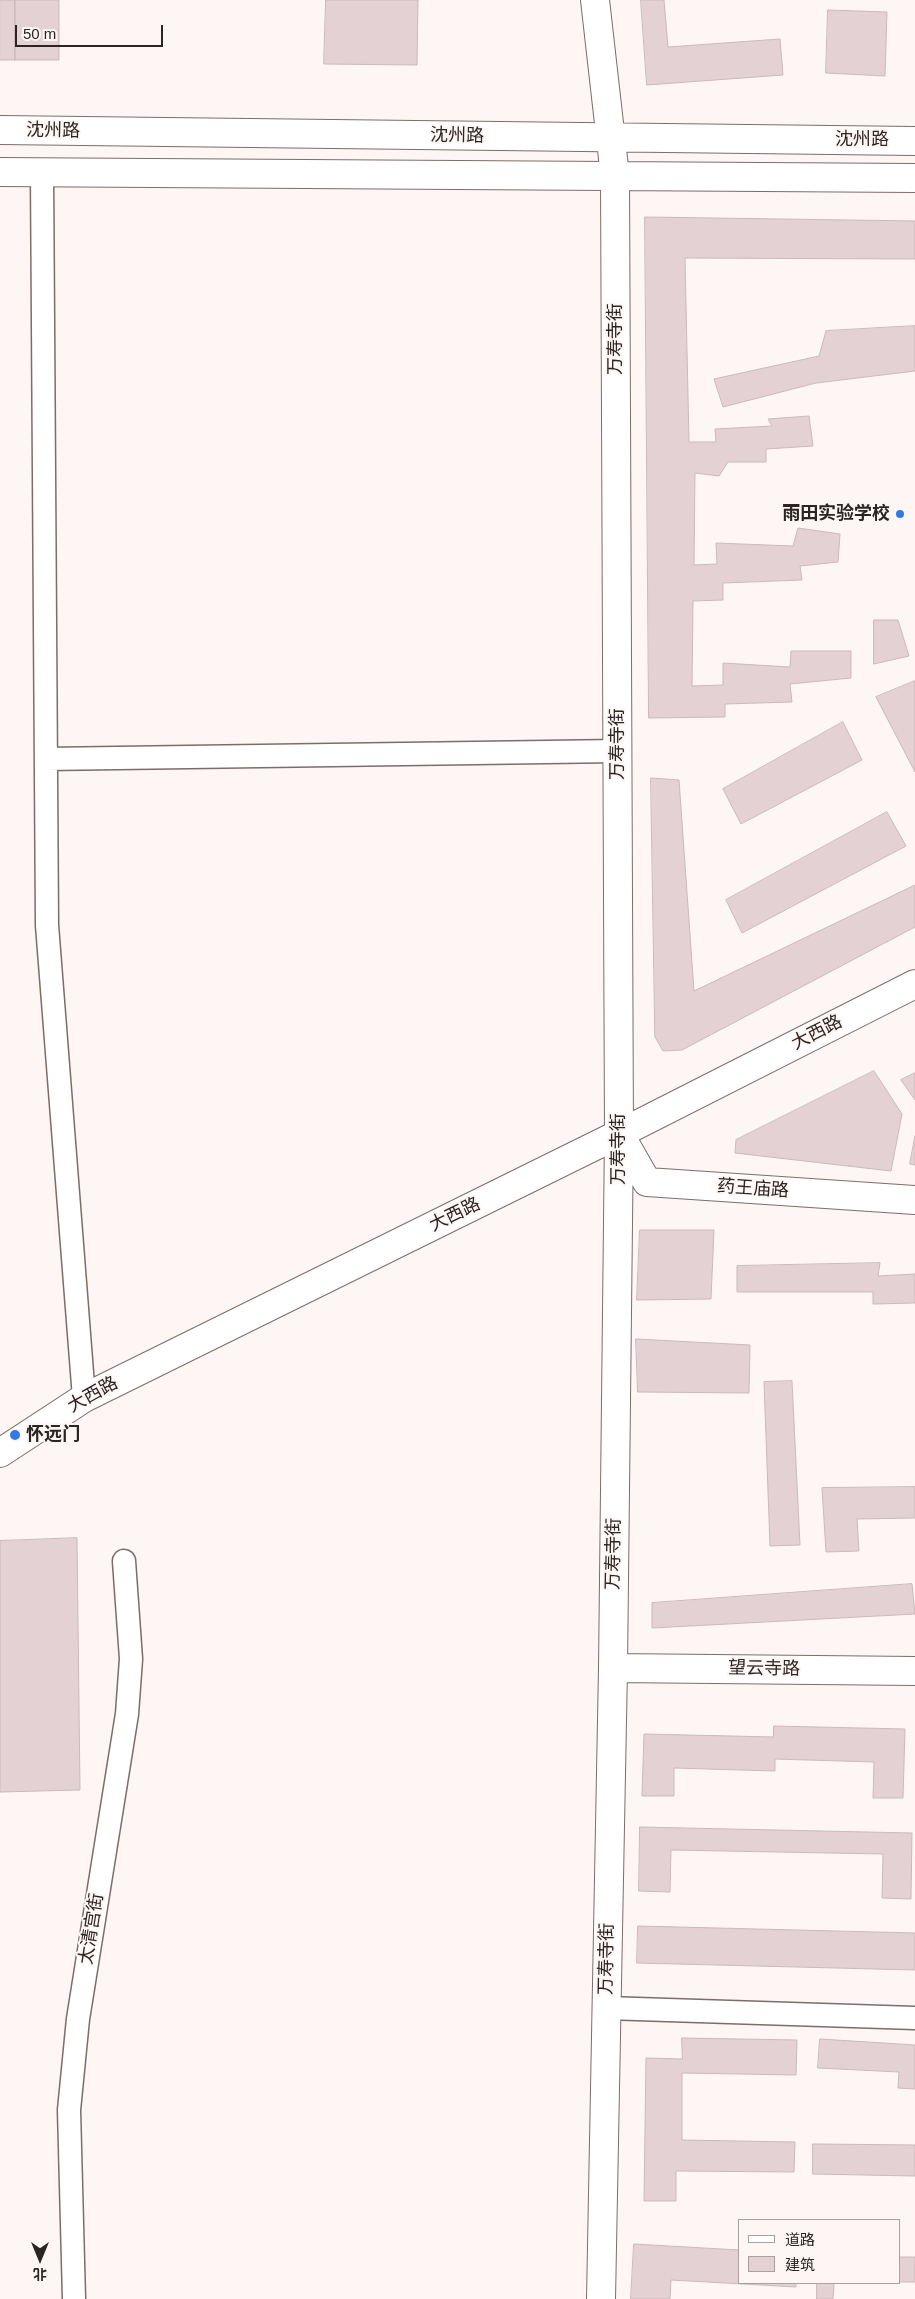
<!DOCTYPE html>
<html>
<head>
<meta charset="utf-8">
<style>
	body { margin:0 }
	#map { position:relative; width:915px; height:2299px; overflow:hidden; background:#fdf6f4; font-family:Arial,"Noto Sans SC",sans-serif }
	canvas { display:block }
	.legend { position:absolute; left:738px; top:2219px; width:162px; height:65px; box-sizing:border-box; background:#fdf6f4; border:1px solid #a9a2a0; margin:0; padding:6px 9px; list-style:none; font-size:15px; color:#2a2422 }
	.legend li { display:flex; align-items:center; gap:10px; height:25px }
	.legend b { width:25px; border:1px solid #a9a2a0 }
	.north { position:absolute; left:15px; top:2234px; width:50px; height:50px; -webkit-text-stroke:4px #fdf6f4; paint-order:stroke; rotate:180deg; font-size:14px; font-weight:700; line-height:20px; text-align:center; color:#2a2422 }
	.north::after { content:''; display:block; margin:auto; width:18px; height:22px; background:#2a2422; clip-path:polygon(50% 0,100% 100%,50% 72%,0 100%) }
	.scale { position:absolute; left:15px; top:25px; width:148px; height:22px; box-sizing:border-box; border:2px solid #2a2422; border-top:0; padding-left:6px; font-size:15px; line-height:18px; white-space:nowrap; color:#2a2422; -webkit-text-stroke:4px #fdf6f4; paint-order:stroke }
</style>
</head>
<body>
<div id="map">
<canvas width="915" height="2299"></canvas>
<ul class="legend">
<li><b style="height:6px;background:#fff"></b>道路</li>
<li><b style="height:14px;background:#e3d1d3"></b>建筑</li>
</ul>
<div class="north">北</div>
<div class="scale">50 m</div>
</div>
<script>
const c = document.querySelector('canvas').getContext('2d');
c.lineJoin = 'round';
function paint(path, color) { c.fillStyle = color; c.fill(path, 'evenodd'); }
function strokePath(path, color, width, dash) { c.strokeStyle = color; c.lineWidth = width; c.lineCap = dash ? 'butt' : 'round'; c.setLineDash(dash || []); c.stroke(path); }
function label(font, color, halo, rows, align = 'center') {
  c.font = font + ' Arial,"Noto Sans SC",sans-serif'; c.lineWidth = 4; c.setLineDash([]); c.textBaseline = 'middle'; c.strokeStyle = halo; c.fillStyle = color; for (const [text, x, y, turn = 0] of rows) {
    c.save(); c.translate(x, y); c.rotate((+turn || 0) * Math.PI / 180); c.textAlign = isNaN(turn) ? turn : align; if (halo) c.strokeText(text, 0, 0); c.fillText(text, 0, 0); c.restore();
  }
}
const building = new Path2D(`
	M0,0H15V60H0Z
	M15,0H59V60H15Z
	M326,0H418L417,65L324,64Z
	M641,0H664L668,47L780,39L783,75L647,85Z
	M828,10L887,12L885,76L826,73Z
	M645,217L915,221V259L685,258L689,442H716L715,429L772,426L768,419L809,416L813,446L766,449V462H728L719,476L695,473L694,565L717,564L716,543L793,546L798,528L840,534L838,562L800,566L802,580L723,583V600L693,601L692,686L723,685V663L790,667L791,651H851V678L790,684L792,702L725,704V717L649,718Z
	M915,326V371L816,383L723,407L714,379L819,356L826,331Z
	M874,620H898L909,656L874,664Z
	M915,681V772L876,697Z
	M843,722L862,760L741,824L723,789Z
	M651,778L679,780L694,991L915,885V927L682,1050L663,1051L655,1037Z
	M887,812L906,846L742,933L726,900Z
	M874,1071L902,1114L891,1171L735,1153L736,1140Z
	M915,1073V1100L901,1080Z
	M915,1136V1165L910,1164Z
	M640,1230H714L711,1299L637,1300Z
	M880,1263L878,1276L915,1274V1303L873,1304V1292H737V1266Z
	M636,1339L750,1345L749,1393L638,1392Z
	M792,1381L800,1545L770,1546L764,1382Z
	M915,1487V1518L857,1519L859,1551L826,1552L822,1488Z
	M77,1538L80,1790L0,1792V1541Z
	M912,1584L915,1614L652,1628V1603Z
	M774,1726L905,1729L903,1798H873L874,1762L775,1759V1771L674,1768V1796H642L644,1734L773,1737Z
	M640,1827L912,1833L911,1899L882,1898L883,1854L671,1850L670,1892L639,1891Z
	M638,1926L915,1933V1970L637,1963Z
	M682,2038L797,2040L796,2075L682,2073V2140L795,2142L794,2172L676,2171V2201H644L646,2058L682,2059Z
	M820,2039L915,2045V2089L898,2088L899,2072L818,2068Z
	M813,2144L915,2145V2176L813,2174Z
	M634,2244L739,2250V2283H796V2287L671,2280L670,2299H631Z
	M899,2257H915V2282H899Z
	M817,2283H834L833,2299H817Z`);
paint(building, '#e3d1d3');
strokePath(building, '#cbb9bb', 1);
const street = new Path2D(`
	M42,172L47,925L84,1398
	M46,759L618,751
	M606,2008L915,2018
	M74,2299L69,2110L78,2019L127,1714L131,1659L124,1561`);
const secondary = new Path2D(`
	M595,0L615,176L619,1134L613,1668L601,2299
	M0,130L915,141
	M0,172L915,178
	M620,1135L647,1182L915,1200
	M0,1453L84,1398L619,1134L915,984
	M613,1668L915,1671`);
strokePath(street, '#7d6d69', 25);
strokePath(secondary, '#7d6d69', 30);
strokePath(street, '#fff', 22);
strokePath(secondary, '#fff', 28);
for (const [x, y, r, color] of [
	[900,514,5,"#3179e5"],
	[15,1435,6,"#3179e5"]
]) { const dot = new Path2D(); dot.arc(x, y, r, 0, 2 * Math.PI); c.fillStyle = color; c.fill(dot); strokePath(dot, '#fdf6f4', 2); }
label('18px', '#2a2422', '#fdf6f4', [
	["沈州路",53,131,1],
	["沈州路",457,136,1],
	["沈州路",862,140],
	["万寿寺街",616,339,-90],
	["万寿寺街",618,744,-90],
	["大西路",817,1033,-27],
	["万寿寺街",619,1149,-90],
	["药王庙路",753,1189,4],
	["大西路",455,1215,-26],
	["大西路",93,1395,-29],
	["万寿寺街",614,1554,-89],
	["望云寺路",764,1669,1],
	["太清宫街",92,1929,-81],
	["万寿寺街",607,1959,-89]
]);
label('bold 18px', '#2a2422', '#fdf6f4', [
	["雨田实验学校",890,514],
	["怀远门",26,1435,"left"]
], 'right');
</script>
</body>
</html>
